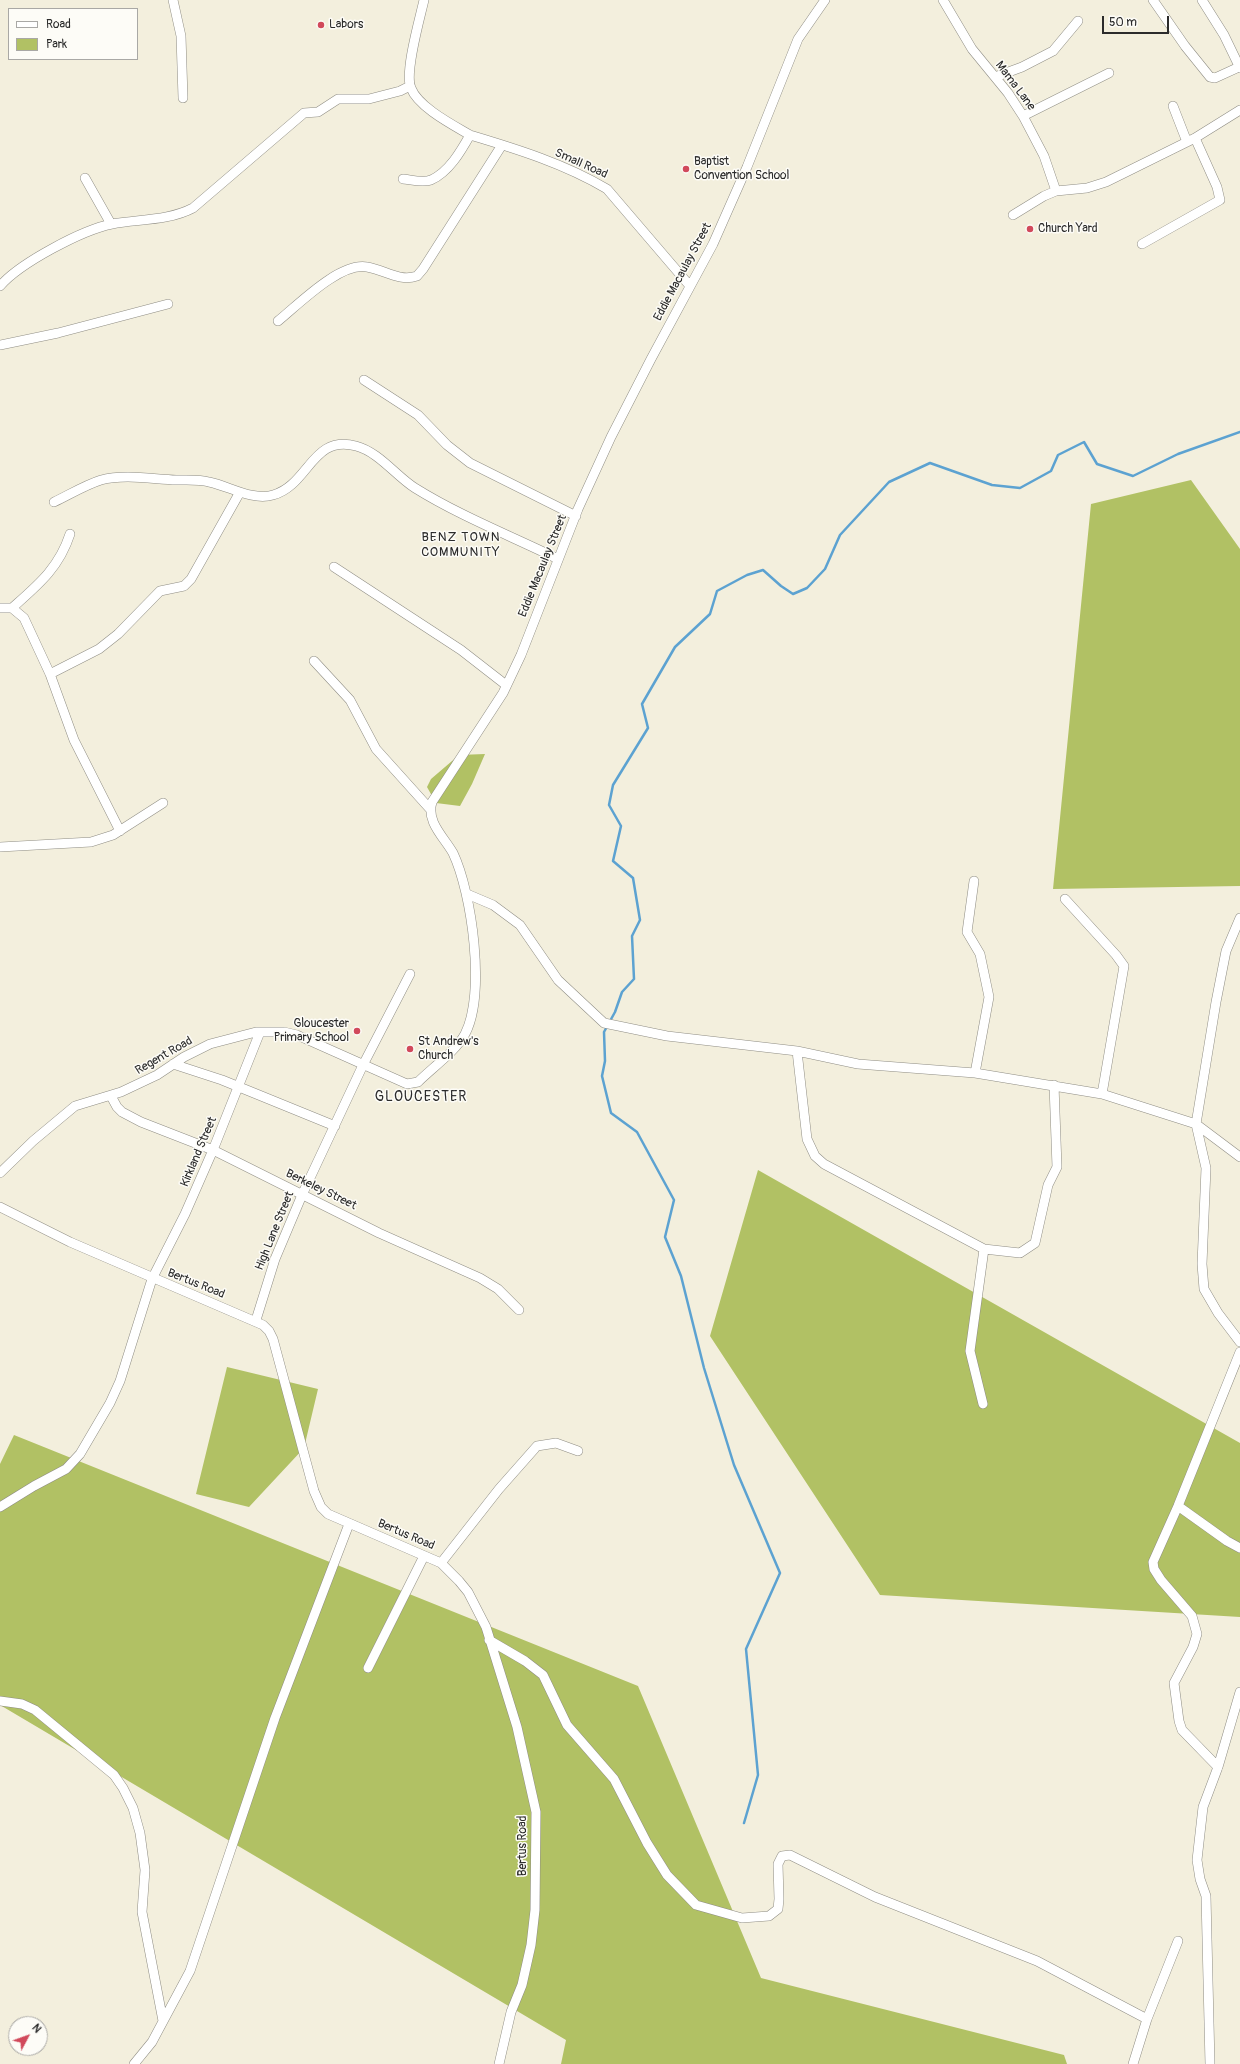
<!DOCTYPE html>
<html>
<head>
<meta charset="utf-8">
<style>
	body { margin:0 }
	#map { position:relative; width:1240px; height:2064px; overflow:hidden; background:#f3efdd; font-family:Pangolin,sans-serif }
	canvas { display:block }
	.legend { position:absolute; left:8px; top:8px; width:130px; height:52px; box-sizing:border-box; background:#fdfcf7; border:1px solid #a9a8a5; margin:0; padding:5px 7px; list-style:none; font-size:12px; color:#2b2b2b }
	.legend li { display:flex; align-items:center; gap:8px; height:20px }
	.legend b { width:20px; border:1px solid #a9a8a5 }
	.north { position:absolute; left:8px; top:2016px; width:40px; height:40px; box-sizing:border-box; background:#fdfcf7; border:1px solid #a9a8a5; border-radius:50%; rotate:49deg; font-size:11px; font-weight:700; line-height:16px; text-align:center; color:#2b2b2b }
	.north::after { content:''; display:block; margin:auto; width:14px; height:18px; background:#d1495b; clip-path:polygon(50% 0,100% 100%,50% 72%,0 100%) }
	.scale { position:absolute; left:1102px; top:16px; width:67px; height:18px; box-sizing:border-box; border:2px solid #2b2b2b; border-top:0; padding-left:5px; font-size:12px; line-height:14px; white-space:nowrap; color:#2b2b2b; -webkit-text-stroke:3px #fdfcf7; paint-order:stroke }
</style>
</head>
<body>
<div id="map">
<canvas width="1240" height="2064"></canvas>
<ul class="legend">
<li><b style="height:5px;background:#fff"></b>Road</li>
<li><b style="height:11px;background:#b1c164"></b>Park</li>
</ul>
<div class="north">N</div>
<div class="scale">50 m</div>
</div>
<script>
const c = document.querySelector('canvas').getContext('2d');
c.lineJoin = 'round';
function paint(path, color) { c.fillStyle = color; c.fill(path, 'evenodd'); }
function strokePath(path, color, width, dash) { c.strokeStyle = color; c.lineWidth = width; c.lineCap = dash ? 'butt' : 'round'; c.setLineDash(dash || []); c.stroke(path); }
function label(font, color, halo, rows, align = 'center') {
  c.font = font + ' Pangolin,sans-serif'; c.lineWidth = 3; c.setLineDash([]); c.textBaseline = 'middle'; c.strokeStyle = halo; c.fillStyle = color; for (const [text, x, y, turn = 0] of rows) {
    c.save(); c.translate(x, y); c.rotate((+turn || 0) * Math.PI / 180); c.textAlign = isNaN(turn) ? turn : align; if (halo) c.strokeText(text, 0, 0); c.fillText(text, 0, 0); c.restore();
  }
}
paint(new Path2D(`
	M1191,480L1240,549V886L1053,889L1091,504Z
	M485,754L472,784L460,806L436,803L427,787L431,779L459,755Z
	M758,1170L1240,1443V1617L880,1595L710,1336Z
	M227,1367L318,1389L304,1448L249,1507L196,1494Z
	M14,1435L638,1686L761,1978L1064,2055L1067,2064H561L566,2040L0,1705V1464Z`), '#b1c164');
strokePath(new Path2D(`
	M744,1823L758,1775L746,1649L780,1573L734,1465L704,1368L681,1276L665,1237L674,1200L637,1132L611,1113L602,1076L605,1061L604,1032L615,1012L622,992L634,979L632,936L640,920L633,878L613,861L621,826L609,805L613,785L648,728L642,704L675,647L710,614L717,591L747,575L763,570L781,586L793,594L807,588L825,569L840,535L889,482L930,463L992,485L1020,488L1051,471L1058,455L1084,442L1097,464L1133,476L1178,454L1240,432`), '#5ca2d1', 2.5);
const minor = new Path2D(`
	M173,0L181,36L183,98
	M424,0C420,18 404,73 411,88C418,107 453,125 470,135
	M943,0L972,49L1008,93L1023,116L1044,156L1056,191
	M1153,0L1185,46L1210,77L1215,78L1239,67
	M1202,0L1224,35L1240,68
	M995,77L1022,67L1053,51L1078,21
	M1173,106L1187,142
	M1023,116L1109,73
	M85,178L111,224
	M403,179C412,180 423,183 431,180C449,172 461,151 470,135C517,149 565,164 607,189L690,286
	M1013,215L1044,196L1056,191L1087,188L1106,182L1195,138L1240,110
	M1142,244L1220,200L1217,187L1195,138
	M0,286C20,263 82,230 112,224C139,219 168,221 193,208L304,113L318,112L338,99H369L400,91L410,86
	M278,321C299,304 340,262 367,267C385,270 399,282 417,276L423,269L502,145
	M0,345L58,333L168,304
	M364,380L418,415L447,445L470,463L576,516
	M54,502C69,495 85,485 101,480C124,474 152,479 176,480C186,480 199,479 209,482C229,486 252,501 273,495C309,485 312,434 356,446C379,452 396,476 415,488C460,516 511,536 558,559
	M334,567L461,650L506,685
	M0,608H12L24,618L50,674L74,740L120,831
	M12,608C38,585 59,568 70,534
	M314,661L350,700L376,749L430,809
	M50,674L99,649L118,634L160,591L184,586L191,579L240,492
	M0,847L91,842L113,835L163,803
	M974,881L967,932L980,954L989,997L975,1073
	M467,894L493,905L520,925L558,980L604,1023L667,1036L797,1051L858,1064L975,1073L1102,1094L1196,1124L1240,1157
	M1065,899L1116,955L1124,966L1102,1094
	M1240,918L1226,951L1216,1002L1196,1124L1206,1168L1202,1264L1204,1289L1218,1313L1240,1342
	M797,1051L807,1139L815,1156L824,1164L984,1249L1020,1253L1035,1243L1048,1185L1057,1167L1054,1085
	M173,1064L222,1080L335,1126
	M111,1096L117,1107L122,1112L141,1122L213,1150L379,1233L480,1278L498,1289L519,1310
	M0,1173L33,1141L75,1106L121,1092L157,1075L184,1057L210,1044L256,1032H284L297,1035L407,1084L418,1082C432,1068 456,1051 465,1034C486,994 472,893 453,853C444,837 426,822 432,802L503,693L521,655L578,509L611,437L651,359L713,244L747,167L798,39L825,0
	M0,1207L70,1242L263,1325L269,1331L273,1339L314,1491L321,1507L328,1514L441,1563L459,1581L468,1592L486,1627L517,1727L536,1812L535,1910L531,1945L522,1985L511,2012L499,2064
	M256,1320L275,1259L302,1195L363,1065L410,974
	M983,1404L970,1351L984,1249
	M1178,1506L1227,1541L1240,1548
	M0,1507L34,1486L66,1469L80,1454L110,1403L120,1381L152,1279L185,1214L213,1150L260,1032
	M441,1563L499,1489L537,1446L556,1443L578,1451
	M489,1640L525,1661L543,1675L567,1725L614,1779L647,1843L667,1875L696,1905L742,1918L769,1916L778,1909L779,1899L778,1864L782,1856L790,1855L875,1897L1037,1961L1147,2019
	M368,1668L424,1556
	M0,1701L22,1704L35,1710L114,1775L123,1788L133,1808L140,1833L145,1870L142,1912L163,2021
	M1218,1767L1182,1730L1179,1721L1174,1683L1193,1647L1197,1634L1192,1616L1161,1580L1154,1569L1153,1562L1178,1506L1240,1352
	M134,2064L152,2042L190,1971L275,1718L349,1524
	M1133,2064L1147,2019L1178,1941
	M1210,2064L1206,1896L1200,1879L1197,1860L1203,1807L1218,1767L1240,1692`);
strokePath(minor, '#8f8d84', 10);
strokePath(minor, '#fff', 9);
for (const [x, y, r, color] of [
	[321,25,4,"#d1495b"],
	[686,169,4,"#d1495b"],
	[1030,229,4,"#d1495b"],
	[357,1031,4,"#d1495b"],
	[410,1049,4,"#d1495b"]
]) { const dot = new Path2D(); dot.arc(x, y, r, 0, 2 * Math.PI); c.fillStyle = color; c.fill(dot); strokePath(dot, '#fdfcf7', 1.5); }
label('12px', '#2b2b2b', '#fdfcf7', [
	["Labors",329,25],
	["Baptist",694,162],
	["Convention School",694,176],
	["Church Yard",1038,229],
	["Gloucester",349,1024,"right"],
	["Primary School",349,1038,"right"],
	["St Andrew's",418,1042],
	["Church",418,1056]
], 'left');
label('12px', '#2b2b2b', '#fdfcf7', [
	["Mama Lane",1015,86,53],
	["Small Road",581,164,24],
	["Eddie Macaulay Street",683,272,-62],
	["Eddie Macaulay Street",543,566,-68],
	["Regent Road",164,1056,-30],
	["Kirkland Street",199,1152,-67],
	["Berkeley Street",321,1190,26],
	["High Lane Street",275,1231,-68],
	["Bertus Road",196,1284,22],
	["Bertus Road",406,1535,23],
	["Bertus Road",523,1846,-90]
]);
c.letterSpacing = '1px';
label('13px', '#2b2b2b', '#fdfcf7', [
	["BENZ TOWN",461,538],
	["COMMUNITY",461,553]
]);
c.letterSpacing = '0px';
c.letterSpacing = '1px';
label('14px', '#2b2b2b', '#fdfcf7', [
	["GLOUCESTER",421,1097]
]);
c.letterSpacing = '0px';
</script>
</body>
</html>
